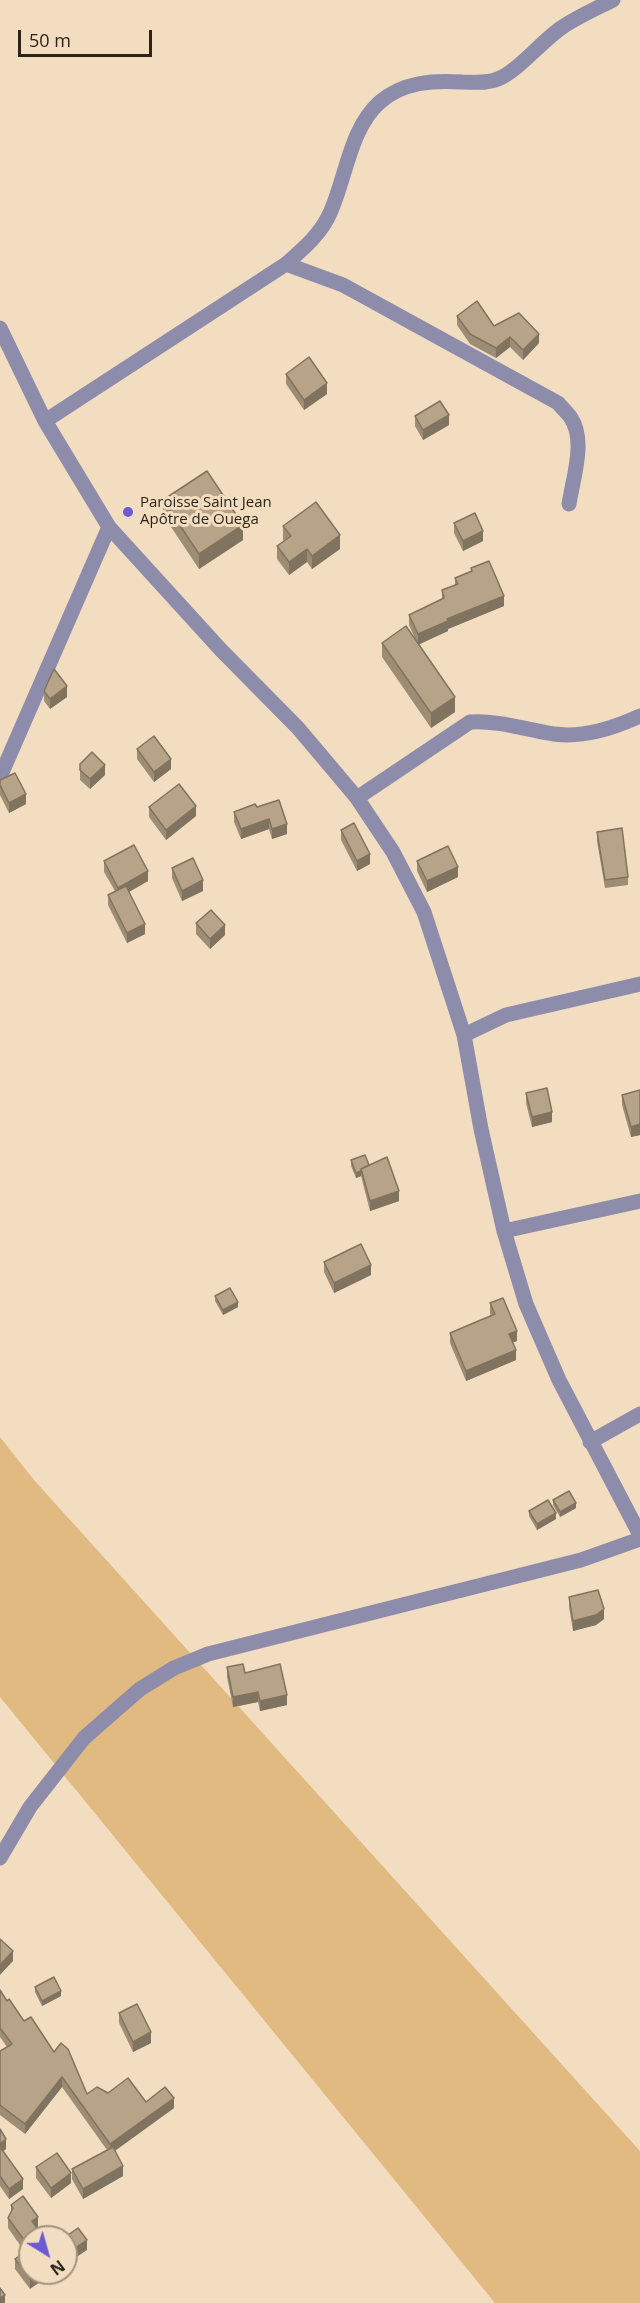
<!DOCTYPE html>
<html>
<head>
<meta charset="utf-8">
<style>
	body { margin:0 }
	#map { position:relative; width:640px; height:2303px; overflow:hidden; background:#f2ddc0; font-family:"Open Sans",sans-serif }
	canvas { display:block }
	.north { position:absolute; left:18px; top:2225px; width:60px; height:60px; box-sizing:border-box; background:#f2ddc0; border:2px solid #a3937d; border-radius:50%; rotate:143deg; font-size:16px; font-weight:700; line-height:24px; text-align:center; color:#2c2419 }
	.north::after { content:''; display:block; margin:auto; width:21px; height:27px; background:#6c5ad4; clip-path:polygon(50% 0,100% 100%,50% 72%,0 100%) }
	.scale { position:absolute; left:18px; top:30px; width:134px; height:27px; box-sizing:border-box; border:3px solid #2c2419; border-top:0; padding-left:8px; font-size:18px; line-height:21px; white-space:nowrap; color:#2c2419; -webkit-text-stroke:4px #f2ddc0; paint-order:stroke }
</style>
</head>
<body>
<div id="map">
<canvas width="640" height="2303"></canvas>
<div class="north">N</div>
<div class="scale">50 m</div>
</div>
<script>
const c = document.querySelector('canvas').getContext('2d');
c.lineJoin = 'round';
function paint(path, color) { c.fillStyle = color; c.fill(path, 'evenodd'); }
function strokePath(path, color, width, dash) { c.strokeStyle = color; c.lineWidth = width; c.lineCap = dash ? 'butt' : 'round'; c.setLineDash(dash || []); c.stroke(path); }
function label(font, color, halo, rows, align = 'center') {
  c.font = font + ' "Open Sans",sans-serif'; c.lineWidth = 6; c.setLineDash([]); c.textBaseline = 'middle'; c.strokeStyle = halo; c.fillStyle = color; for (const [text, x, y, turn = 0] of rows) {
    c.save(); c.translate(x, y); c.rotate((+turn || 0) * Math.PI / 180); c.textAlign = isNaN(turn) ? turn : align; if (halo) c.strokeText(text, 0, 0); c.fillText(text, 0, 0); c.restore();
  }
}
paint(new Path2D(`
	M0,1437L34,1480L640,2151V2303H495L0,1697Z`), '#e1ba82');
strokePath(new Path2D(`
	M286,264L343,285L558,403C562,408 567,412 571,418C586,441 573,478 569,504
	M0,328L45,421L109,527L221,650L298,728L357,798L393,852L424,912L464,1035L481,1129L504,1231L526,1304L559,1380L640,1535
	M45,421L286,264C303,249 321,234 330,213C346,178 350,128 380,102C403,82 433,80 462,82C474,82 486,84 498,79C518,71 542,41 561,28C577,17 595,9 613,0
	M0,777L109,527
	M357,798L470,722C499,720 526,730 554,734C584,738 613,728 640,716
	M464,1035L506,1015L640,984
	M504,1231L640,1201
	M590,1442L640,1414
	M0,1858L30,1807L84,1738L140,1689L174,1668L208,1654L581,1560L640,1539`), '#8d8dab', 15);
paint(new Path2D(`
	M457,316L494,326L539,343L523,360L510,347L496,358L470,344L457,325Z
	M286,374L327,394L304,410L286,384Z
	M415,416L449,425L423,440L415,426Z
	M163,500L243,540L199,569L163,515Z
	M454,523L483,541L463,551L454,533Z
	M283,526L340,549L312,569L307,562L289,575L277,559V546L284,541L283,539Z
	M471,568L504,606L448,629V631L418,644L455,712L431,728L382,657V643H417L409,625V615L442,599V590L455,585V578L471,571Z
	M44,691L67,697L50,709L44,701Z
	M137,749L171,769L154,782L137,759Z
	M80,764L105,775L90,789L80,780Z
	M0,780L26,804L9,813L0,795Z
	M149,807L196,816L166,840L149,817Z
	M257,807L287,834L272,839L269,829L241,839L234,822V812Z
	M341,830L370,864L357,871L341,840Z
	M597,832L628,877V885L605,888L597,841Z
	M104,861L148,881L129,892L145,934L127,943L108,905V895L115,891L104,872Z
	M417,861L458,877L427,892L417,871Z
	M172,868L203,891L182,901L172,878Z
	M196,923L225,935L210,949L196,934Z
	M640,1090V1135L631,1137L622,1105V1095Z
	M526,1093L552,1122L532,1127L526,1103Z
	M351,1160L369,1165L399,1201L370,1211L361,1176L356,1178L351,1166Z
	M324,1262L371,1275L334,1293L324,1272Z
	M215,1296L238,1307L223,1315L215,1301Z
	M490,1303L517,1341L513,1342L516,1360L466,1381L450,1343V1333L491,1316L490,1313Z
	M553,1500L576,1508L560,1517L553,1505Z
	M529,1511L556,1519L537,1530L529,1516Z
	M569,1597L604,1619L596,1625L573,1631L569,1607Z
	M227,1667L245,1673L287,1705L260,1711L258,1702L233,1707L227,1677Z
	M35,1987L61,1996L42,2006L35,1992Z
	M0,1990L7,2001L24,2021L54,2052L87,2094L108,2093L174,2108L115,2151L123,2176L83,2199L72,2179V2169L107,2150L62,2087L25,2134L0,2115V2051L7,2047L0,2037Z
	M119,2013L151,2043L133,2052L119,2023Z
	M0,2129L6,2149L3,2151L23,2189L9,2199L0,2186Z
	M36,2167L71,2183L51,2198L36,2178Z
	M11,2205L38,2227L37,2228L30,2289L15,2269V2259L25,2252L8,2228V2218L11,2213Z`), '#9d8d75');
paint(new Path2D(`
	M539,334V343L523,360V350Z
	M510,337V347L496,358V348Z
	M327,383V394L304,410V400Z
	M449,415V425L423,440V430Z
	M243,525V540L199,569V554Z
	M483,531V541L463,551V541Z
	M340,535V549L312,569V556Z
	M307,549V562L289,575V562Z
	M504,596V606L448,629V631L418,645V634L447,619Z
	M67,686V697L50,709V699Z
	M455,697V712L431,728V713Z
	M171,759V769L154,782V772Z
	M105,765V775L90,789V779Z
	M26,794V804L9,813V803Z
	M196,806V816L166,840V830Z
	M269,819V829L241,839V829Z
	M287,824V834L272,839V829Z
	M370,854V864L357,871V861Z
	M458,867V877L427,892V881Z
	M148,871V881L118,898V888Z
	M203,880V891L182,901V891Z
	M145,924V934L127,943V933Z
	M225,925V935L210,949V939Z
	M552,1112V1122L532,1127V1117Z
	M640,1124V1135L631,1137V1127Z
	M361,1171V1176L356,1178V1173Z
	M399,1191V1201L370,1211V1201Z
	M371,1265V1275L334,1293V1283Z
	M238,1302V1307L223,1315V1310Z
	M517,1331V1341L509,1344V1334Z
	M516,1350V1360L466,1381V1371Z
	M576,1503V1508L560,1517V1512Z
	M556,1513V1519L537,1530V1524Z
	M604,1609V1619L596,1625L573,1631V1621Z
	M258,1692V1702L233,1707V1697Z
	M287,1695V1705L260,1711V1701Z
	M13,1951V1961L0,1975V1965Z
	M61,1991V1996L42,2006V2001Z
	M151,2032V2043L133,2052V2042Z
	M62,2077V2087L25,2134V2124Z
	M174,2098V2108L110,2154V2144Z
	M6,2139V2149L0,2154V2144Z
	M123,2166V2176L83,2199V2189Z
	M71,2173V2183L51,2198V2188Z
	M23,2179V2189L9,2199V2189Z
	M38,2217V2227L32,2231V2221Z
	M87,2240V2250L66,2264V2254Z
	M39,2273H53L30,2289V2279Z
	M5,2295V2303H0V2298Z`), '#80735f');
const building = new Path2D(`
	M477,301L494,326L519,313L539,334L523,350L510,337L496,348L470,334L457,316Z
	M309,357L327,383L304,400L286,374Z
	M440,401L449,415L423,430L415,416Z
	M207,471L243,525L199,554L163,500Z
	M316,502L340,535L312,556L307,549L289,562L277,546L291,536L283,526Z
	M475,513L483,531L463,541L454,523Z
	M489,561L504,596L447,619L448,621L418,634L409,615L444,598L442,590L458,584L455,578L472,571L471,568Z
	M406,626L455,697L431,713L382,643Z
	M54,669L67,686L50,699L44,691Z
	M154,736L171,759L154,772L137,749Z
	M92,752L105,765L90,779L80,770V764Z
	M15,773L26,794L9,803L0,785V780Z
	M179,784L196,806L166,830L149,807Z
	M279,800L287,824L272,829L269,819L241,829L234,812L255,804L257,807Z
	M354,823L370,854L357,861L341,830Z
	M622,828L628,877L605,880L597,832Z
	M134,845L148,871L118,888L104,861Z
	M448,846L458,867L427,881L417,861Z
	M193,858L203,880L182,891L172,868Z
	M126,886L145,924L127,933L108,895Z
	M211,910L225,925L210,939L196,923Z
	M547,1088L552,1112L532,1117L526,1093Z
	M640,1090V1124L631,1127L622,1095Z
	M365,1155L369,1165L361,1169V1171L356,1173L351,1160Z
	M387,1157L399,1191L370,1201L361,1169Z
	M361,1244L371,1265L334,1283L324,1262Z
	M230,1288L238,1302L223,1310L215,1296Z
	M503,1298L517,1331L509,1334L516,1350L466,1371L450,1333L495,1314L490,1303Z
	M569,1491L576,1503L560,1512L553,1500Z
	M548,1500L556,1513L537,1524L529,1511Z
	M598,1590L604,1609L596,1615L573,1621L569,1597Z
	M243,1664L245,1673L280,1664L287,1695L260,1701L258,1692L233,1697L227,1667Z
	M0,1939L13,1951L0,1965Z
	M54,1977L61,1991L42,2001L35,1987Z
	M0,1990L7,2001L9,1999L24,2021L31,2017L54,2052L61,2043L68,2049L87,2094L97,2087L108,2093L128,2078L146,2102L165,2087L174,2098L110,2144L62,2077L25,2124L0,2105V2051L12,2044L0,2028Z
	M137,2004L151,2032L133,2042L119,2013Z
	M0,2129L6,2139L0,2144Z
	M0,2147L23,2179L9,2189L0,2176Z
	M113,2147L123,2166L83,2189L72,2169Z
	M57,2153L71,2173L51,2188L36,2167Z
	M23,2196L38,2217L32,2221L43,2237H30V2248L8,2218L13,2208L11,2205Z
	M78,2228L87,2240L66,2254V2237H65Z
	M30,2248V2273H39L30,2279L15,2259Z
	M0,2288L5,2295L0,2298Z`);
paint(building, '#b7a488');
strokePath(building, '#80735f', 1.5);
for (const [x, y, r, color] of [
	[128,512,6,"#6c5ad4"]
]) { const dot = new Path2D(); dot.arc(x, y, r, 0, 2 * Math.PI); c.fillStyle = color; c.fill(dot); strokePath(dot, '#f2ddc0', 2); }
label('15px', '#2c2419', '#f2ddc0', [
	["Paroisse Saint Jean",140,503],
	["Apôtre de Ouega",140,520]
], 'left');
</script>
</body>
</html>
